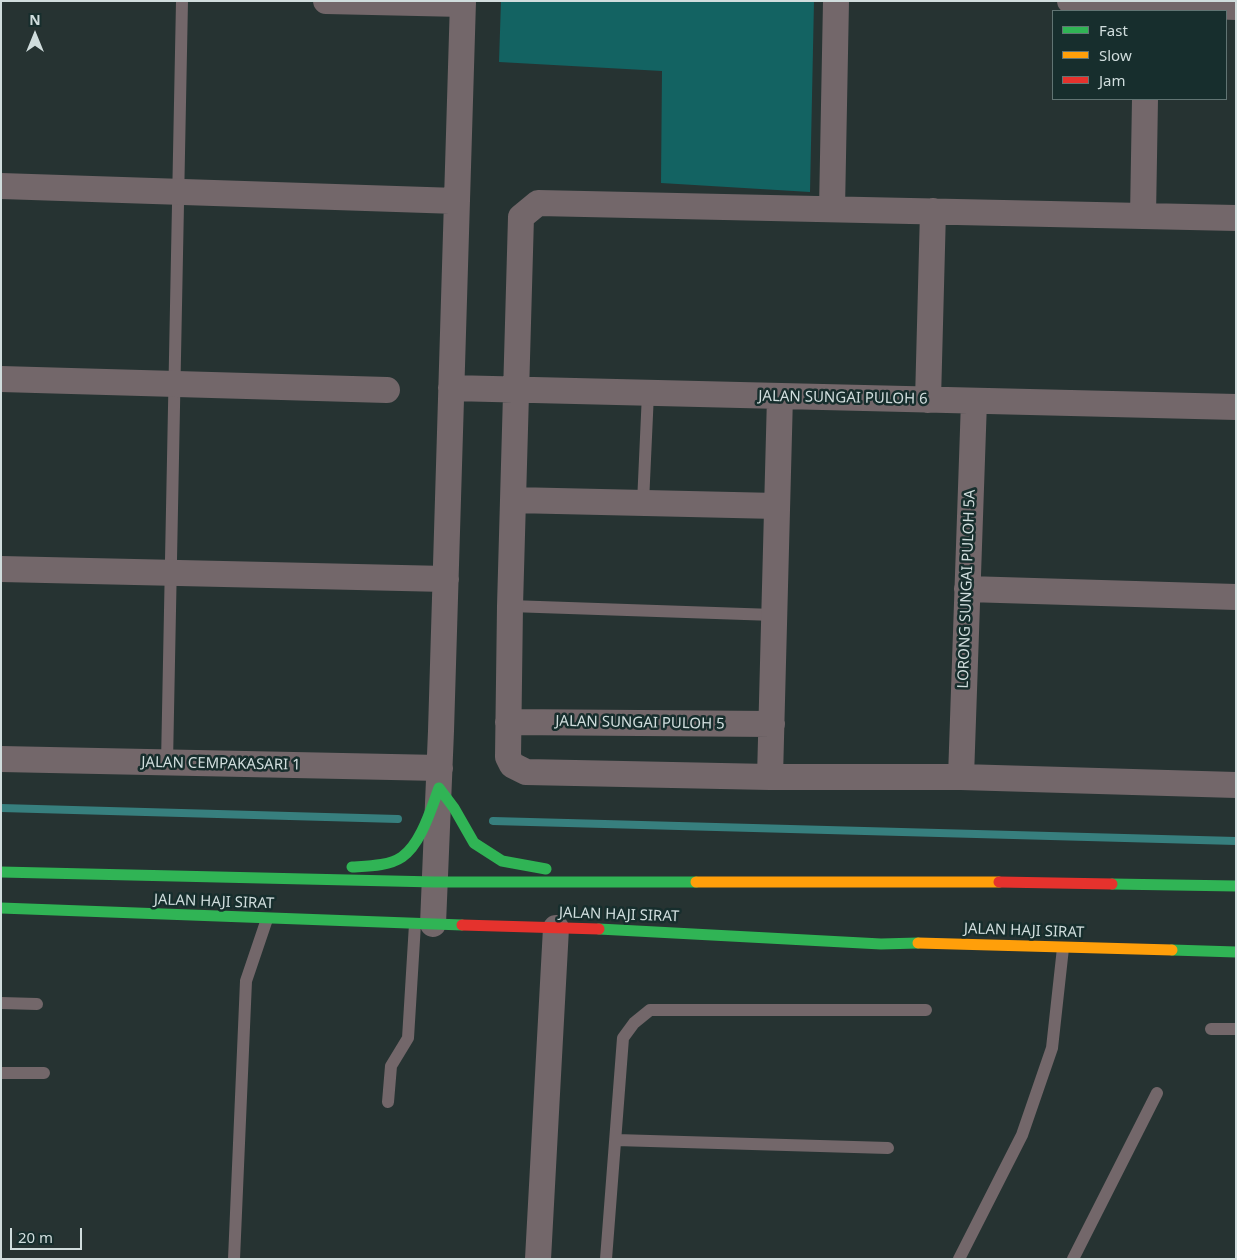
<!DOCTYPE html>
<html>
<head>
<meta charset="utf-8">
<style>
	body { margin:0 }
	#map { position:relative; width:1237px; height:1260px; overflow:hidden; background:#263332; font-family:"Noto Sans",sans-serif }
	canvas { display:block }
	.frame { position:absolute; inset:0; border:2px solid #d0dddd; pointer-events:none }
	.legend { position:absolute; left:1052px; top:10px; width:175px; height:90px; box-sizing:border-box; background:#172e2d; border:1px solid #617473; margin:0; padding:6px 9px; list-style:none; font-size:15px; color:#d0dddd }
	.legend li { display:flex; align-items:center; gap:10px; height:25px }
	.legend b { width:25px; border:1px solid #617473 }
	.north { position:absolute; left:10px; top:10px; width:50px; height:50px; -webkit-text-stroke:4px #172e2d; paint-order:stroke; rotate:0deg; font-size:14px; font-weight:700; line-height:20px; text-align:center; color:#d0dddd }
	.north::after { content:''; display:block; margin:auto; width:18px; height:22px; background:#d0dddd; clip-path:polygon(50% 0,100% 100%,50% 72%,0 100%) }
	.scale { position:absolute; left:10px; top:1228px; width:72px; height:22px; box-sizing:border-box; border:2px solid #d0dddd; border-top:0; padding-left:6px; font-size:15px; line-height:18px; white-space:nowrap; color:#d0dddd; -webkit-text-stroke:4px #172e2d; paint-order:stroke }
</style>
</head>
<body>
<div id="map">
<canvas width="1237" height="1260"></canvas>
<div class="frame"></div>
<ul class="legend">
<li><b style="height:6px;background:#30b455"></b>Fast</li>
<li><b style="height:6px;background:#ff9f0a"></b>Slow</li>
<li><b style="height:6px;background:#e5322d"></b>Jam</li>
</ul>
<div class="north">N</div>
<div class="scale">20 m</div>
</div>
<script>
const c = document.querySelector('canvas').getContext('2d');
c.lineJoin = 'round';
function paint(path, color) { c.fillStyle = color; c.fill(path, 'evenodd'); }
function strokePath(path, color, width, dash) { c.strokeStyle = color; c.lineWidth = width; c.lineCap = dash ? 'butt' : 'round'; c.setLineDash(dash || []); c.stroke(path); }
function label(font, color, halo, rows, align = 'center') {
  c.font = font + ' "Noto Sans",sans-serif'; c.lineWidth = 5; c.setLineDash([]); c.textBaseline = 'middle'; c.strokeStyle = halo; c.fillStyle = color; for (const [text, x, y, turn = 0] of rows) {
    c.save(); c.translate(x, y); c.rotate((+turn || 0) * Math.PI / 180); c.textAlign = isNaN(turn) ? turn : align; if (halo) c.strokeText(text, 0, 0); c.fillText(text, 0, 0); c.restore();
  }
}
paint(new Path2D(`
	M501,1H814L810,192L661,183L662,71L499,62Z`), '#136362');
strokePath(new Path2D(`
	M1,808L398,819
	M493,821L1236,841`), '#377f7e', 8);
strokePath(new Path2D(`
	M643,503L648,393
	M510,606L774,615
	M167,763L182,1
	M1,1003L37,1004
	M1211,1029H1236
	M1,1073H44
	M388,1102L391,1066L408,1038L415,924
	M616,1140L888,1148
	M234,1259L246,981L267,919
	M606,1259L623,1038L634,1023L650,1010H926
	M959,1259L1022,1135L1052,1048L1063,948
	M1073,1259L1157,1093`), '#73676a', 12);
strokePath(new Path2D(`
	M326,1L463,4
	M1070,1L1236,7
	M1,186L457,201
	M832,209L836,1
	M1143,216L1145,99
	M1236,218L538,203L521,217L510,606L508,757L512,765L526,772L770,777H961L1236,785
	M1,379L387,390
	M451,388L1236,407
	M928,400L933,211
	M513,500L777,506
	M1,569L446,579
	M967,589L1236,597
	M508,722L772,724
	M1,759L440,768
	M770,777L780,396
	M961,777L974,401
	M433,924L441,731L463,1
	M538,1259L556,928`), '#73676a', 26);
strokePath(new Path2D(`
	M439,788L454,808L474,843L502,861L546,869
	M352,867C368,866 389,866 402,857C421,844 431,809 439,788
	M1,872L435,882H696
	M1112,884L1236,886
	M1,908L462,925
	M599,929L881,944L918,943
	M1172,950L1236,952`), '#30b455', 11);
strokePath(new Path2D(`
	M696,882H999
	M918,943L1172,950`), '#ff9f0a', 11);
strokePath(new Path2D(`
	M999,882L1112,884
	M462,925L599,929`), '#e5322d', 11);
label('15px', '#d0dddd', '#172e2d', [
	["JALAN SUNGAI PULOH 6",843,398,1],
	["LORONG SUNGAI PULOH 5A",967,589,-88],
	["JALAN SUNGAI PULOH 5",640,723,1],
	["JALAN CEMPAKASARI 1",221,764,1],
	["JALAN HAJI SIRAT",214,902,2],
	["JALAN HAJI SIRAT",619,915,2],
	["JALAN HAJI SIRAT",1024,931,2]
]);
</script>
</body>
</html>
